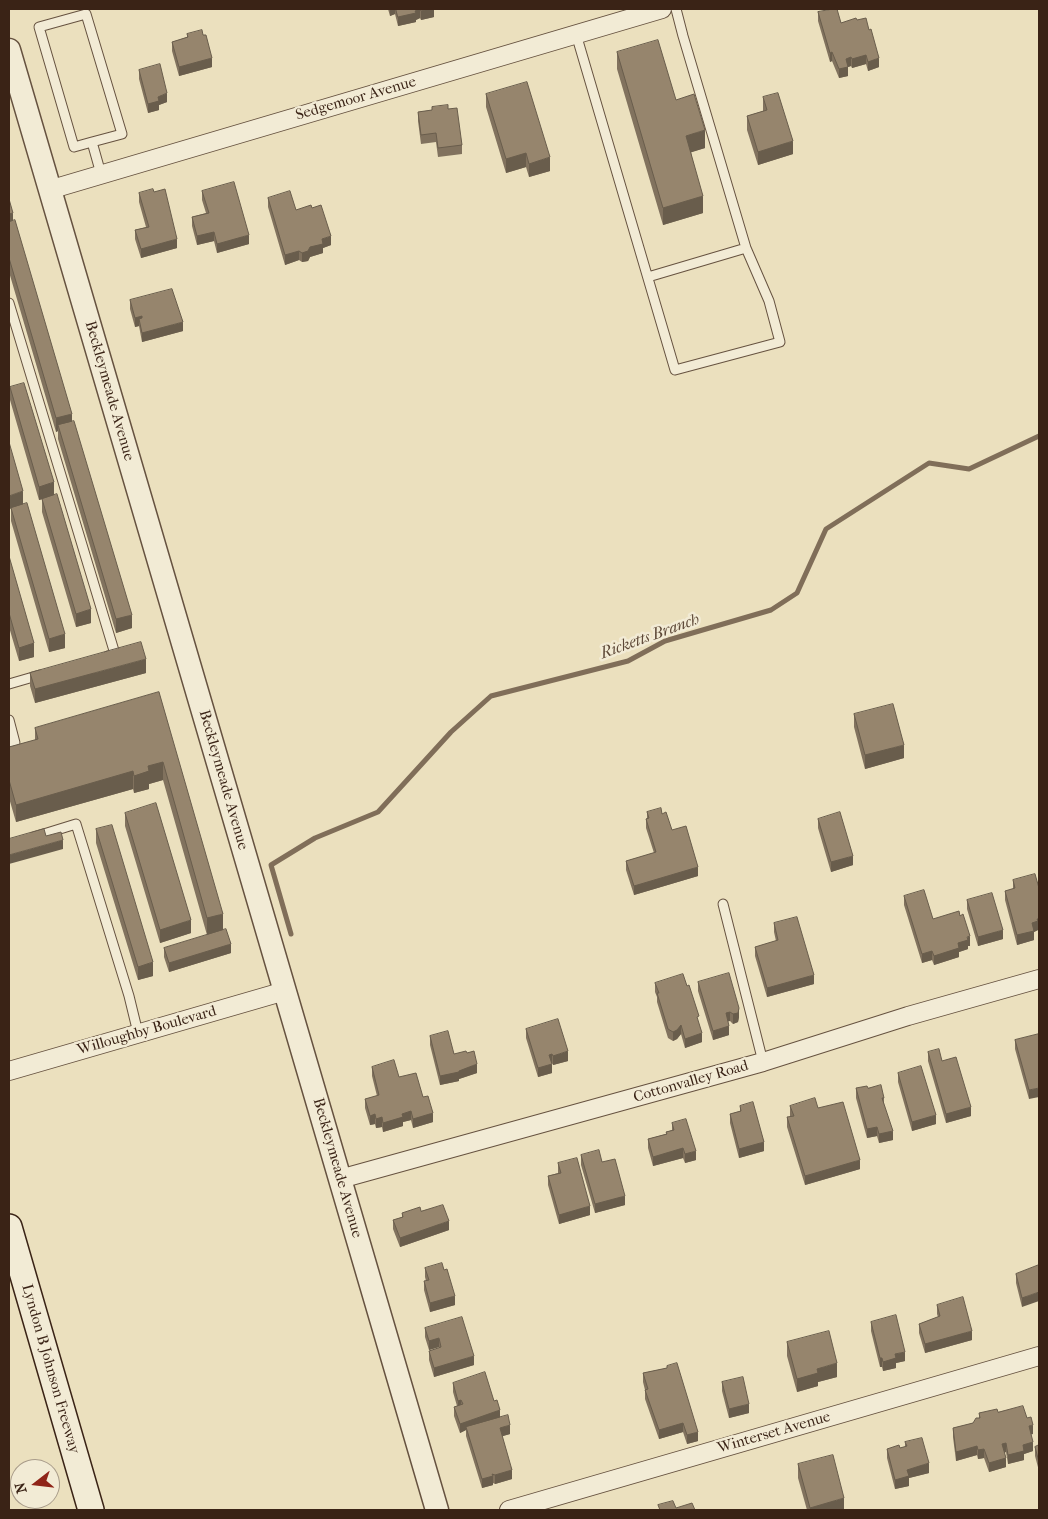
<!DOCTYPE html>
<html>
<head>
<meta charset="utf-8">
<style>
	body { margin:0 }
	#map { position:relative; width:1048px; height:1519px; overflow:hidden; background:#ebe0be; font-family:"IM FELL French Canon",serif }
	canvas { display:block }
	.frame { position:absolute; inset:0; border:10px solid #3a2316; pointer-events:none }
	.north { position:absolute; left:10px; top:1459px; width:50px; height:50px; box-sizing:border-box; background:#f2ebd5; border:1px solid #a89b89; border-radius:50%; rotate:254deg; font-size:14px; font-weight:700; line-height:20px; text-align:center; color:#3a2316 }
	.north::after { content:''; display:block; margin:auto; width:18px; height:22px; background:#8f2418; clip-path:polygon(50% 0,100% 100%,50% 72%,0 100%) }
</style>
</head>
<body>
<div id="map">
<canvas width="1048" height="1519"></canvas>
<div class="frame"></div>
<div class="north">N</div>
</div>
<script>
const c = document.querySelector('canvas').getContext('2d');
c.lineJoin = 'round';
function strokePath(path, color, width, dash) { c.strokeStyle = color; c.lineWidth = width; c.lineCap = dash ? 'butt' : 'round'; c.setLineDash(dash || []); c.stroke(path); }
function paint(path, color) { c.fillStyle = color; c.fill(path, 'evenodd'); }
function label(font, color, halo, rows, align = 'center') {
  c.font = font + ' "IM FELL French Canon",serif'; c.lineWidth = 5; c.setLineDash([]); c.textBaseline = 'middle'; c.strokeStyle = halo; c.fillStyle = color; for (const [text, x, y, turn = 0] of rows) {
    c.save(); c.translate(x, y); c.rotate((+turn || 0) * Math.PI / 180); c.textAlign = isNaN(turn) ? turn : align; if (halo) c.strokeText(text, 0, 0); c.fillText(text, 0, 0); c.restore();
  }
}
strokePath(new Path2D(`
	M291,934L271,865L315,838L378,812L451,732L491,696L628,661L665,641L771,610L797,593L826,529L929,463L969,469L1039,436`), '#806e59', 5);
const service = new Path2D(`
	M576,34L675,370L780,342L769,301L746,248L683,36L676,9
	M92,142L122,134L86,14L39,27L74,147L92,142L101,174
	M648,277L746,248
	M9,303L115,654L108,656
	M9,684L40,675
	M9,720L15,743L9,749
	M34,837L76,824L129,996L138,1033
	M723,904L763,1062`);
const minor = new Path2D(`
	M49,190L662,9
	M9,1071L285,991
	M340,1179L763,1062L908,1016L1039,979
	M509,1510L1039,1356`);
const tertiary = new Path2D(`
	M9,50L437,1510`);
const secondary = new Path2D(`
	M9,1227L91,1510`);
strokePath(service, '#665240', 11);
strokePath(minor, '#665240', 20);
strokePath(tertiary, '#665240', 25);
strokePath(secondary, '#3a2316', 28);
strokePath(service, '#f2ebd5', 9);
strokePath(minor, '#f2ebd5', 18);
strokePath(tertiary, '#f2ebd5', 22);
strokePath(secondary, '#f2ebd5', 25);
paint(new Path2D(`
	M388,9H434V17L421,20L420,18L416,20V22L398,26L395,14L390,16Z
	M818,12L841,23L857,20L879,67L868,71L866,64L852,68L851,66L848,67V76L839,78L832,61L830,62L818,21Z
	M187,34L203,35L212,67L179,76L172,51V42L187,37Z
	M617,52L676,100L705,148L691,152L703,213L663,225L617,69Z
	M139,70L167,102L159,105V110L148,113L139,79Z
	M486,94L550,171L529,177L526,167L506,173L486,107Z
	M763,97L793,154L758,165L747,130V116L763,111Z
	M432,107L448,109L462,145V154L438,157L436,142L421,144L418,121V112L432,110Z
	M202,191L249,244L217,253L214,241L197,245L192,226V217L206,213L202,200Z
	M139,193L177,248L141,258L135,239V230L146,227L139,202Z
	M268,198L296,210L331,245L323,248V253L310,257L308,261L302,262L299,260L285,265L268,207Z
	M9,199L13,221L132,628L116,633L58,439V431L56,432L9,272Z
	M130,300L183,331L142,342L139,326L135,327L130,309Z
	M10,387L54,495L91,623L76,627L42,512V499L39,500L10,400Z
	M23,504L65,648L49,652L11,521V508L9,509Z
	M9,556L34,657L19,661L9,627Z
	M30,673H146L35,703L30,686Z
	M159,692L223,930L231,953L169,972L164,957V948L207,935L163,780L149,784V789L134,793L133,789L16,822L9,798V747L35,740V728Z
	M854,714L904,758L865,769L854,727Z
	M647,812L662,814L698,876L634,895L626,870V861L654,853L646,828V819L647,818Z
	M125,813L191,933L160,943L125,826Z
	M818,819L853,865L831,872L818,828Z
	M96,829L153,976L138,980L96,843Z
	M1013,880L1038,928V930L1034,932V940L1017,945L1005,900V891L1013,889Z
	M904,896L933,919L970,946H968V949L959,952V957L934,965L932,960L922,963L904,905Z
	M967,900L1003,939L978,946L967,909Z
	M774,923L814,984L767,997L755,956V947L776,941L774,932Z
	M698,982L739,1017L738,1022L733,1024L730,1021H728L729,1035L713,1040L698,991Z
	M655,983L699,1024L702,1042L685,1048L681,1034L677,1039L673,1041L668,1038L657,1002V997L655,992Z
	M526,1029L568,1061L553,1065L552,1063H551L552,1073L538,1077L526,1038Z
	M1039,1034L1029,1099L1015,1049V1040Z
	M430,1036L454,1054L477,1073L459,1079V1081L440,1085L430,1045Z
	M928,1052L942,1061L971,1116L946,1123L928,1061Z
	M372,1067L399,1077L423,1097L433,1122L413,1128L411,1120L403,1122V1126L383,1132L382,1127L376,1128L375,1124L370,1125L365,1108V1099L377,1096L372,1076Z
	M898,1073L936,1124L912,1131L898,1082Z
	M856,1088H868L884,1098V1105L893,1140L879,1143L877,1136L867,1138L856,1098Z
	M740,1106L764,1151L739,1158L730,1123V1114L740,1111Z
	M790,1106L818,1108L860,1169L805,1185L787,1127V1117H790Z
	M672,1123L696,1160L685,1163L683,1158L653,1166L648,1148V1139L666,1134V1132L672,1130Z
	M581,1155L602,1162L625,1205L595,1213L581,1165Z
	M558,1163L590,1215L559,1224L548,1185V1176L558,1173Z
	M421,1211L449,1230L400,1247L393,1229V1220L402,1217V1213Z
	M1039,1265L1022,1307L1016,1283V1274Z
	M425,1268L444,1270L455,1305L430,1312L424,1290V1281H426L425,1277Z
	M937,1305L972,1340L925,1353L919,1333V1324L938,1317L937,1314Z
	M871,1322L905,1361L896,1363V1368L883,1371L882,1367H880L871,1331Z
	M425,1328L474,1365L434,1377L429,1360V1351L439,1348V1347L429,1350L425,1337Z
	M787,1342L837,1377L818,1382V1386L797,1392L787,1356Z
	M667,1366L698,1441L687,1444L683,1432L659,1439L645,1399V1390L643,1382V1373L667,1368Z
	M722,1382L749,1413L729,1418L722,1391Z
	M453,1383L494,1401L500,1417L510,1434L502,1436L512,1479L495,1484L493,1483V1485L482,1488L466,1436V1430L460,1433L454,1416V1407L457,1406L453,1392Z
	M998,1412L1027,1418L1033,1434H1031L1033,1451L1024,1454V1460L1008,1464L1006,1452L1004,1453L1006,1467L989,1472L984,1458L978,1459L977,1455L956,1461L953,1437V1428L973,1423L979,1418V1413Z
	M905,1442L929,1473L909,1478V1486L895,1489L887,1458V1449L900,1448L905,1447Z
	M1039,1445V1471L1035,1456V1447Z
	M798,1464L844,1510H807L798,1478Z`), '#81725e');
paint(new Path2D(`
	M390,9H395V14L390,16Z
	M420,9V18L416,20V22L398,26V17Z
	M429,9H434V17L421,20V11Z
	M832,52V61L830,62V53Z
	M866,55V64L852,68V59Z
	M851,57V66L848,67V76L839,78V69L846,59Z
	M212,58V67L179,76V67Z
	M879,58V67L868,71V62Z
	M167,93V102L159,105V110L148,113V104L158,97Z
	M705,130V148L686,154V136Z
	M793,141V154L758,165V152Z
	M526,153V167L506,173V159Z
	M550,157V171L529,177V164Z
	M703,196V213L663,225V208Z
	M13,213V226L9,227V214Z
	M214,232V241L197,245V236Z
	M249,235V244L217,253V244Z
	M331,236V245L323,248V253L310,257L308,261L302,262V253L322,239Z
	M177,239V248L141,258V249Z
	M299,251V260L285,265V255Z
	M142,316V325L139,319V326L135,327V318Z
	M183,322V331L142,342V333Z
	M72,414V427L58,425V431L56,432V418Z
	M54,482V496L39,500V487Z
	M23,491V505L9,509V496Z
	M91,609V623L76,627V614Z
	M132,615V628L116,633V619Z
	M65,634V648L49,652V639Z
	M34,643V657L19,661V648Z
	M146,659V673L35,703V689Z
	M904,745V758L865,769V755Z
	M163,762V780L149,784V789L134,793V776L148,766Z
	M133,771V789L16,822V805Z
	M63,840V849L9,864V855Z
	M853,856V865L831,872V862Z
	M698,867V876L634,895V886Z
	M223,914V931L207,936V918Z
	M1037,919H1039V928H1038V930L1034,932V940L1017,945V935Z
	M191,920V933L160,943V930Z
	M1003,930V939L978,946V937Z
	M970,936V946H968V949L959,952V957L934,965V956Z
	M231,944V953L169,972V963Z
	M932,951V960L922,963V954Z
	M153,962V976L138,980V967Z
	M814,975V984L767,997V988Z
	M739,1008V1017L738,1022L733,1024V1014Z
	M730,1012V1021L726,1022V1013Z
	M681,1025V1034L677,1039L673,1041V1032Z
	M729,1026V1035L713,1040V1031Z
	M702,1033V1042L685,1048V1039Z
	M568,1051V1061L553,1065V1056Z
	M552,1054V1063L549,1064V1055Z
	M477,1064V1073L459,1079V1081L440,1085V1076Z
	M552,1064V1073L538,1077V1068Z
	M1039,1088V1097L1029,1099V1090Z
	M971,1107V1116L946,1123V1114Z
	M411,1111V1120L403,1122V1126L383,1132V1123L402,1114Z
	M433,1113V1122L413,1128V1119Z
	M375,1114V1124L370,1125V1116Z
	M936,1115V1124L912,1131V1122Z
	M382,1117V1127L376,1128V1119Z
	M877,1127V1136L867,1138V1129Z
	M893,1131V1140L879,1143V1134Z
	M764,1142V1151L739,1158V1149Z
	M683,1148V1158L653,1166V1157Z
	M696,1151V1160L685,1163V1154Z
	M860,1160V1169L805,1185V1176Z
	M625,1196V1205L595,1213V1204Z
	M590,1206V1215L559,1224V1215Z
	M449,1221V1230L400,1247V1238Z
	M1039,1292V1301L1022,1307V1298Z
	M455,1296V1305L430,1312V1303Z
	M972,1331V1340L925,1353V1344Z
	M439,1338V1347L429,1350V1341Z
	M905,1352V1361L896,1363V1368L883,1371V1362L895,1354Z
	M474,1356V1365L434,1377V1368Z
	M880,1358H882V1367H880Z
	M837,1363V1377L818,1382V1386L797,1392V1379L817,1369Z
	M461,1400V1409L458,1410V1401Z
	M749,1404V1413L729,1418V1409Z
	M500,1410V1419L466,1427V1430L460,1433V1424Z
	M683,1423V1432L659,1439V1430Z
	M510,1425V1434L500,1437V1428Z
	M1033,1425V1434L1029,1435V1426Z
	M698,1432V1441L687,1444V1435Z
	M1033,1442V1451L1024,1454V1460L1008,1464V1455L1023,1445Z
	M1006,1443V1452L1002,1453V1444Z
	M977,1446V1455L956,1461V1452Z
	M984,1449V1458L978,1459V1450Z
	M1006,1458V1467L989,1472V1463Z
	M929,1463V1473L909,1478V1486L895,1489V1480L907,1470Z
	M512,1470V1479L495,1484V1475Z
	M493,1476V1485L482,1488V1479Z
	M844,1498V1510H810V1508Z`), '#695d4c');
const building = new Path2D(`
	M396,9H429L421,11L420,9L415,11L416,13L398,17Z
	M833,9H837L841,23L856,18L857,20L866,18L869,30L871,29L879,58L868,62L866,55L852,59L851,57L846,59L848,67L839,69L832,52L830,53L818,12Z
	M202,30L203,35H206L212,58L179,67L172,42L188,37L187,34Z
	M658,40L676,100L694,94L705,130L686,136L703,196L663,208L617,52Z
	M160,64L167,93L158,97L159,101L148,104L139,70Z
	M527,82L550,157L529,164L526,153L506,159L486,94Z
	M778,93L793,141L758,152L747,116L767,110L763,97Z
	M448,105V109L457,108L462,145L438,148L436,133L421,135L418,112L432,110V107Z
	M234,182L249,235L217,244L214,232L197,236L192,217L209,213L202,191Z
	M153,189L154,192L165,189L177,239L141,249L135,230L149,227L139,193Z
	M290,191L296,210L311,205L312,208L321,205L331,236L322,239L323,244L310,247L308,251L302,253L299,251L285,255L268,198Z
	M9,199L13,213L9,214Z
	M15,220L72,414L56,418L9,258V222Z
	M172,289L183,322L142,333L139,319L142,318V316L135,318L130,300Z
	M24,383L54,482L39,487L10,387Z
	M74,421L132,615L116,619L58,425Z
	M9,442L23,491L9,496Z
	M57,494L91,609L76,614L42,499Z
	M27,503L65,634L49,639L11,508Z
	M9,556L34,643L19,648L9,613Z
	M141,642L146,659L35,689L30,673Z
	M159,692L223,914L207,918L163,762L148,766L149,771L134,776L133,771L16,805L9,780V747L38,739L35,728Z
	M893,704L904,745L865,755L854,714Z
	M156,803L191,920L160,930L125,813Z
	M661,808L662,814L666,812L672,830L686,826L698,867L634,886L626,861L656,852L646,819L649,818L647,812Z
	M840,812L853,856L831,862L818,819Z
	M112,825L153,962L138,967L96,829Z
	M44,829L46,836L61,832L63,840L9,855V839Z
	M1035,874L1039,888V919H1037L1038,921L1032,923L1034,931L1017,935L1005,891L1015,888L1013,880Z
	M924,890L933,919L959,911L960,916L963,914L970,936L967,937L968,940L958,943L959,948L934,956L932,951L922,954L904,896Z
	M992,893L1003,930L978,937L967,900Z
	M797,917L814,975L767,988L755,947L778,940L774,923Z
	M226,929L231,944L169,963L164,948Z
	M729,973L739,1008L738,1013L733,1014L730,1012L726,1013L729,1026L713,1031L698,982Z
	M683,974L687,986L689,985L699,1016L697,1017L702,1033L685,1039L681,1025L677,1030L673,1032L668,1029L657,993H659L655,983Z
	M558,1019L568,1051L553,1056L552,1054L549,1055L552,1064L538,1068L526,1029Z
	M448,1031L454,1054L466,1051L467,1053L474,1051L477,1064L459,1071V1072L440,1076L430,1036Z
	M1039,1034V1088L1029,1090L1015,1040Z
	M939,1049L942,1061L956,1057L971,1107L946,1114L928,1052Z
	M394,1060L399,1077L416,1073L423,1097L428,1096L433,1113L413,1119L411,1111L402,1114L403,1117L383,1123L382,1117L376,1119L375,1114L370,1116L365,1099L379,1095L372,1067Z
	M921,1066L936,1115L912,1122L898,1073Z
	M881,1085L884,1098H882L893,1131L879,1134L877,1127L867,1129L856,1088L867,1086L868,1088Z
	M815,1098L818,1108L843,1102L860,1160L805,1176L787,1117L794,1116L790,1106Z
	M753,1102L764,1142L739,1149L730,1114L741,1111L740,1106Z
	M686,1119L696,1151L685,1154L683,1148L653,1157L648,1139L667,1134L666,1132L674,1130L672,1123Z
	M599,1150L602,1162L615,1159L625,1196L595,1204L581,1155Z
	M577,1158L590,1206L559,1215L548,1176L561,1173L558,1163Z
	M443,1205L449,1221L400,1238L393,1220L403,1217L402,1213L420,1207L421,1211Z
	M442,1263L444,1270L447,1269L455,1296L430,1303L424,1281L429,1280L425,1268Z
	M1039,1265V1292L1022,1298L1016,1274Z
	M963,1297L972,1331L925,1344L919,1324L940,1316L937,1305Z
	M896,1315L905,1352L895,1354L896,1358L883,1362L882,1358H880L871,1322Z
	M462,1317L474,1356L434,1368L429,1351L441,1347L439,1338L429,1341L425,1328Z
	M829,1331L837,1363L817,1369L818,1373L797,1379L787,1342Z
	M677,1363L698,1432L687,1435L683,1423L659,1430L645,1390L648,1389L643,1373L667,1368V1366Z
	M485,1372L494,1401L497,1400L500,1410L460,1424L454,1407L463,1404L461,1400L458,1401L453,1383Z
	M743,1377L749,1404L729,1409L722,1382Z
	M1023,1406L1027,1418L1031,1417L1033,1425L1029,1426L1033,1442L1023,1445L1024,1451L1008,1455L1006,1443L1002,1444L1006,1458L989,1463L984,1449L978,1450L977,1446L956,1452L953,1428L973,1423L976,1418H980L979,1413L997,1409L998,1412Z
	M508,1415L510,1425L500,1428L512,1470L495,1475L492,1474L493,1476L482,1479L466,1427Z
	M922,1438L929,1463L907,1470L909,1476L895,1480L887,1449L899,1445L900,1448L907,1446L905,1442Z
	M1039,1445V1462L1035,1447Z
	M833,1455L844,1498L810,1508L798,1464Z
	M673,1501L676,1508L692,1503L695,1510H660L658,1505Z`);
paint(building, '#96856d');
strokePath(building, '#695d4c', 1);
label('15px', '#3a2316', '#f2ebd5', [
	["Sedgemoor Avenue",356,99,-16],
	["Beckleymeade Avenue",109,391,74],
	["Beckleymeade Avenue",223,780,74],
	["Willoughby Boulevard",147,1031,-16],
	["Cottonvalley Road",691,1082,-16],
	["Beckleymeade Avenue",337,1168,74],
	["Lyndon B Johnson Freeway",50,1369,74],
	["Winterset Avenue",774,1433,-16]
]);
label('italic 16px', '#5d4837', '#f2ebd5', [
	["Ricketts Branch",650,637,-20]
]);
</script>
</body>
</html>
